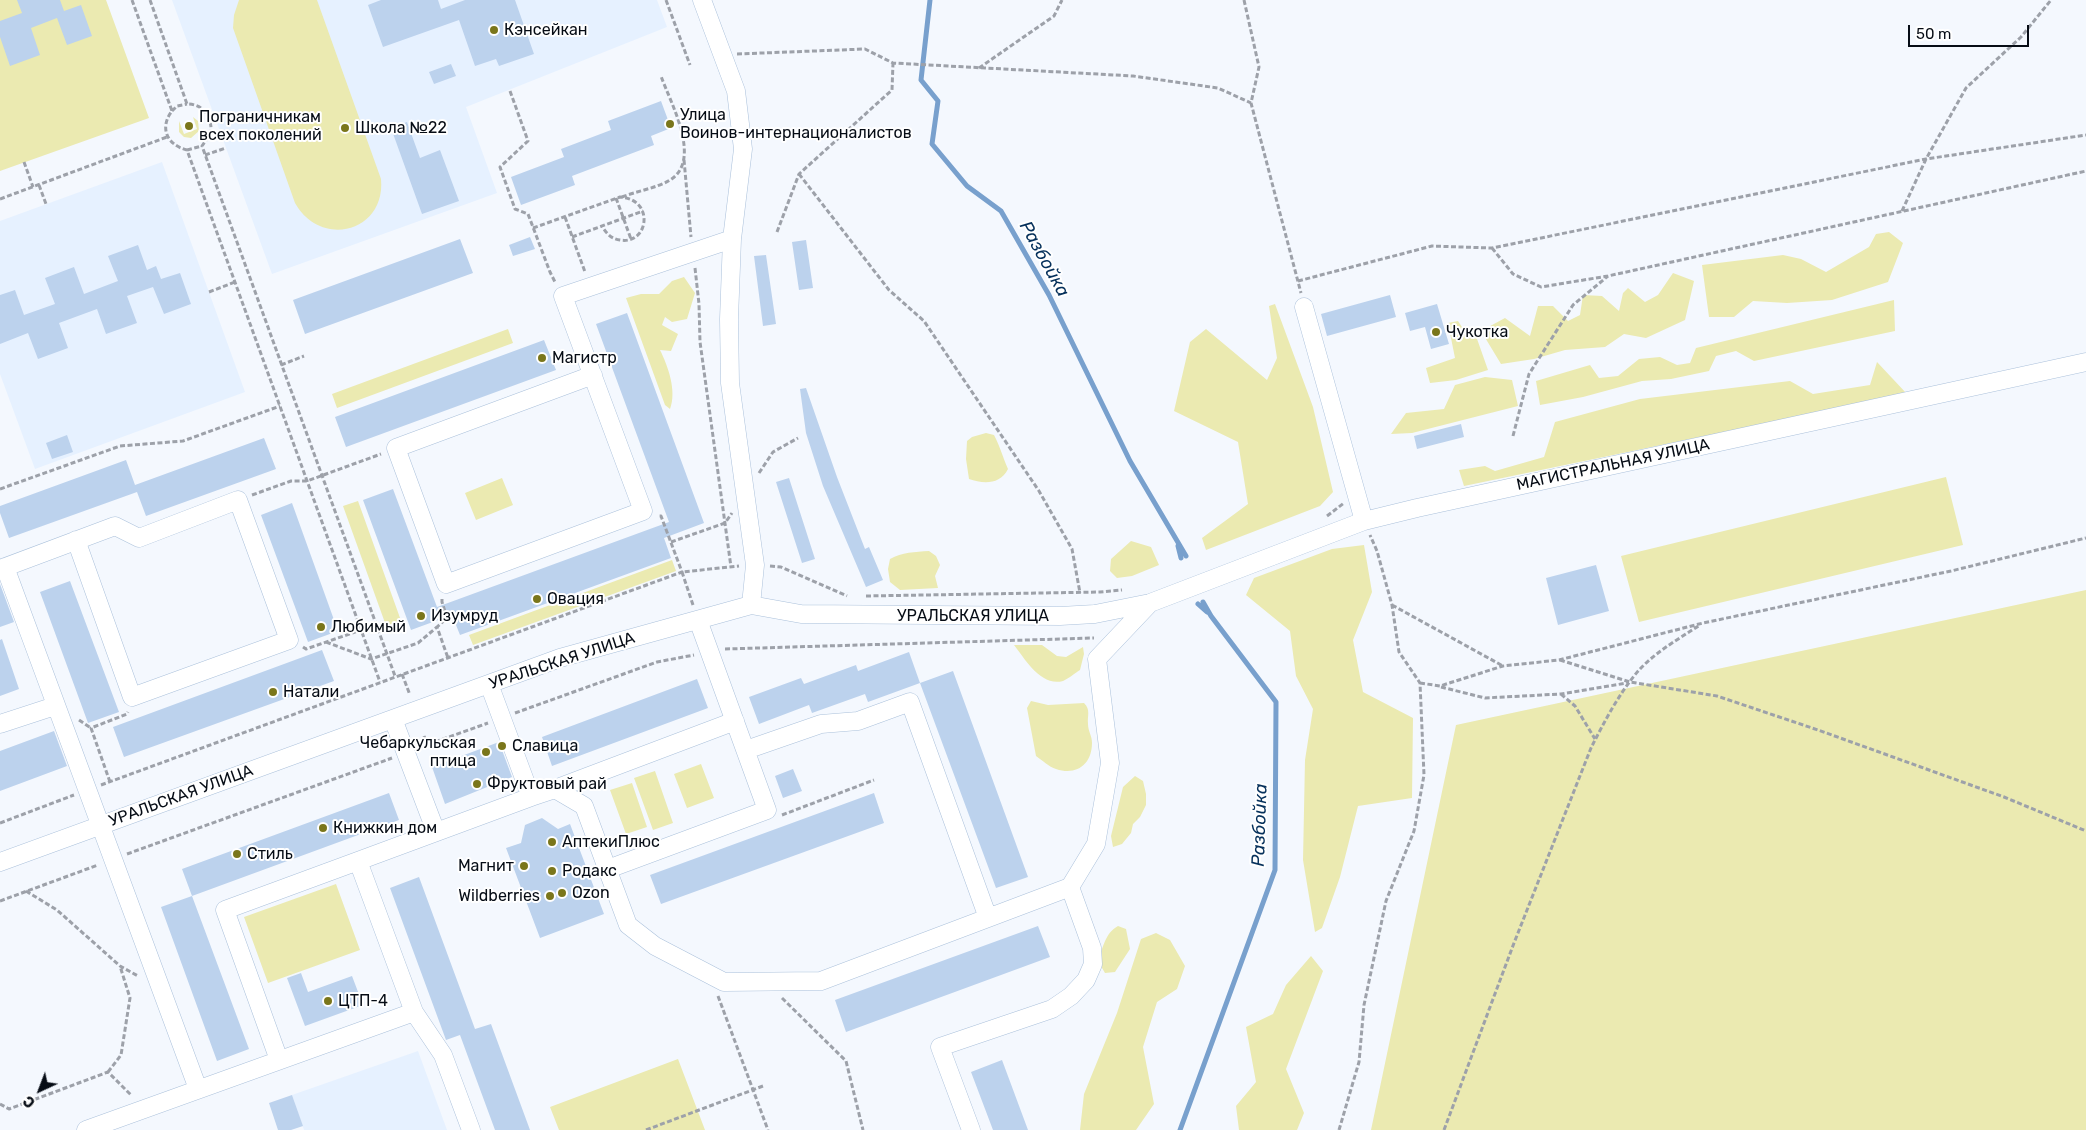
<!DOCTYPE html>
<html>
<head>
<meta charset="utf-8">
<style>
	body { margin:0 }
	#map { position:relative; width:2086px; height:1130px; overflow:hidden; background:#f4f8fe; font-family:Rubik,sans-serif }
	canvas { display:block }
	.north { position:absolute; left:15px; top:1065px; width:50px; height:50px; -webkit-text-stroke:4px #fff; paint-order:stroke; rotate:223deg; font-size:14px; font-weight:700; line-height:20px; text-align:center; color:#060c15 }
	.north::after { content:''; display:block; margin:auto; width:18px; height:22px; background:#060c15; clip-path:polygon(50% 0,100% 100%,50% 72%,0 100%) }
	.scale { position:absolute; left:1908px; top:25px; width:121px; height:22px; box-sizing:border-box; border:2px solid #060c15; border-top:0; padding-left:6px; font-size:15px; line-height:18px; white-space:nowrap; color:#060c15; -webkit-text-stroke:4px #fff; paint-order:stroke }
</style>
</head>
<body>
<div id="map">
<canvas width="2086" height="1130"></canvas>
<div class="north">С</div>
<div class="scale">50 m</div>
</div>
<script>
const c = document.querySelector('canvas').getContext('2d');
c.lineJoin = 'round';
function paint(path, color) { c.fillStyle = color; c.fill(path, 'evenodd'); }
function strokePath(path, color, width, dash) { c.strokeStyle = color; c.lineWidth = width; c.lineCap = dash ? 'butt' : 'round'; c.setLineDash(dash || []); c.stroke(path); }
function label(font, color, halo, rows, align = 'center') {
  c.font = font + ' Rubik,sans-serif'; c.lineWidth = 4; c.setLineDash([]); c.textBaseline = 'middle'; c.strokeStyle = halo; c.fillStyle = color; for (const [text, x, y, turn = 0] of rows) {
    c.save(); c.translate(x, y); c.rotate((+turn || 0) * Math.PI / 180); c.textAlign = isNaN(turn) ? turn : align; if (halo) c.strokeText(text, 0, 0); c.fillText(text, 0, 0); c.restore();
  }
}
paint(new Path2D(`
	M172,0H657L667,27L466,107L497,193L272,274Z
	M162,162L245,392L35,469L0,374V221Z
	M418,1051L447,1130H304L292,1095Z`), '#e6f1ff');
paint(new Path2D(`
	M0,0H106L149,118L0,171Z
	M239,0H317L381,179C386,232 321,249 295,203L233,28L234,15Z
	M193,117L198,121L199,131L191,138L184,137L179,132V121L184,134L197,129Z
	M1889,232L1903,243L1888,282L1832,300L1787,303L1753,301L1734,317H1709L1702,265L1783,255L1801,259L1826,272L1869,247L1876,234Z
	M1673,273L1694,281L1685,320L1646,338L1624,334L1605,347L1565,350L1534,359L1501,364L1481,331L1505,318L1530,336L1538,306H1553L1568,321L1580,315L1583,295L1602,296L1619,311L1623,293L1628,288L1645,302L1658,295Z
	M684,277L695,293L687,319L672,322L665,317L662,325L678,334L671,351L660,350C668,366 677,391 670,409L665,405L626,298L641,294H659L672,281Z
	M1894,300L1895,331L1754,361L1736,351L1716,356L1709,371L1671,379L1642,381L1583,397L1540,405L1536,381L1590,365L1599,378L1618,376L1639,359L1660,357L1677,365L1690,363L1696,348Z
	M1275,304L1313,407L1333,492L1320,506L1206,550L1202,538L1248,504L1238,442L1174,411L1190,342L1206,329L1267,380L1277,358L1269,306Z
	M1458,321L1467,335L1476,336L1488,370L1456,380L1430,383L1426,368L1455,358L1448,323Z
	M508,329L513,343L337,408L332,394Z
	M1877,362L1907,394L1464,486L1459,470L1485,466L1495,471L1544,457L1555,422L1640,399L1790,381L1813,394L1870,385Z
	M1485,377L1512,380L1518,406L1412,433L1391,434L1406,413L1444,409L1455,385Z
	M986,433L994,435C1000,446 1003,458 1008,469C1000,485 983,484 969,479L966,459L967,441L972,437Z
	M1946,477L1963,545L1639,622L1621,556Z
	M502,478L513,505L476,520L465,493Z
	M358,501L404,629L389,634L343,506Z
	M1131,541L1151,547L1159,565L1132,576L1117,578L1110,571L1111,559Z
	M1364,545L1372,592L1353,640L1363,692L1413,718L1412,798L1358,806L1340,877L1322,928L1315,932L1303,860L1305,760L1313,709L1296,676L1290,631L1246,595L1254,578L1332,549Z
	M929,551L936,556L940,565L935,576L938,588L900,590L890,582L888,569L890,559C902,552 915,552 929,551Z
	M672,560L676,571L473,645L469,635Z
	M2086,590V1130H1371L1456,725Z
	M1014,645H1042L1057,656L1066,657L1083,647L1084,654L1080,670C1075,673 1068,679 1063,681C1041,687 1025,659 1014,645Z
	M1031,701L1048,705L1084,703C1091,710 1087,716 1088,724C1088,731 1092,736 1092,743C1092,764 1077,776 1056,769C1049,767 1042,760 1036,756L1027,708Z
	M701,764L714,798L687,808L674,774Z
	M655,771L673,823L653,830L634,778Z
	M1135,776L1143,781L1146,794V805L1140,817L1133,824L1131,833L1122,844L1113,847L1111,836L1123,787Z
	M632,783L647,827L626,834L610,790Z
	M336,884L360,950L268,983L244,917Z
	M1118,926L1126,929L1130,949L1115,972L1105,973L1098,961C1103,948 1105,933 1118,926Z
	M1156,933L1170,940L1185,966L1177,989L1157,1002L1143,1047L1154,1104L1136,1130H1080L1084,1094L1117,1013L1141,939Z
	M1311,956L1323,971L1286,1069L1304,1113L1297,1130H1239L1236,1106L1256,1082L1246,1027L1273,1014L1286,985Z
	M678,1059L705,1130H559L550,1107Z`), '#ebeab1');
strokePath(new Path2D(`
	M930,0L921,80L938,101L932,144L967,186L1001,211L1049,295L1130,461L1186,556
	M1178,546L1181,558
	M1198,604L1207,612
	M1180,1130L1275,870L1276,702L1211,616L1203,602`), '#78a0cd', 5);
paint(new Path2D(`
	M17,0H60L64,11L81,5L92,36L67,45L57,18L31,28L40,55L10,66L0,37V21L22,13Z
	M381,0H438L441,9L465,0H515L534,54L499,66L496,59L475,66L459,20L383,47L368,5Z
	M451,64L456,76L434,84L429,72Z
	M661,101L671,128L651,136L654,145L572,176L575,185L521,205L511,177L564,157L561,149L611,130L608,121Z
	M407,122L420,158L440,150L459,201L422,214L391,128Z
	M530,237L535,249L513,256L509,245Z
	M460,239L473,273L305,334L293,300Z
	M806,240L813,288L799,290L792,242Z
	M138,245L147,270L156,266L161,279L180,273L191,304L164,314L153,287L127,296L137,323L106,334L97,309L59,323L68,348L38,359L28,333L0,344V295L15,290L24,315L55,304L45,278L74,267L84,294L118,281L108,256Z
	M766,255L776,324L763,326L754,256Z
	M1390,295L1396,317L1327,336L1321,314Z
	M1437,304L1449,344L1431,349L1425,327L1410,331L1405,313Z
	M627,313L704,523L664,538L671,558L460,635L452,615L411,630L363,500L393,489L437,607L669,522L596,324Z
	M544,340L556,370L346,447L335,417Z
	M806,388L837,477L865,549L869,547L883,580L866,587L823,486L806,433L800,389Z
	M1461,424L1464,437L1417,449L1414,436Z
	M67,435L73,452L52,459L46,443Z
	M264,438L276,469L146,516L137,492L9,538L0,513V506L126,460L135,485Z
	M789,478L815,559L802,563L776,482Z
	M292,503L338,631L308,642L261,515Z
	M1596,565L1609,611L1558,625L1546,578Z
	M70,581L119,712L88,723L40,592Z
	M0,584L14,622L0,627Z
	M2,639L19,689L0,696V640Z
	M322,650L334,681L124,757L113,727Z
	M909,652L920,683L868,702L865,694L812,713L809,705L759,724L749,697L801,678L804,684L856,665L858,671Z
	M953,671L1028,877L996,888L920,683Z
	M697,679L708,708L552,766L542,737Z
	M54,731L67,766L0,791V751Z
	M499,742L512,777L445,804L432,767Z
	M793,769L802,791L783,798L775,776Z
	M389,793L399,820L192,896L182,869Z
	M874,793L884,823L661,904L650,875Z
	M542,818L558,829L570,824L604,914L540,938L506,848L521,843L525,825Z
	M419,877L475,1029L491,1024L530,1130H495L460,1035L446,1040L390,888Z
	M192,896L249,1049L217,1061L161,907Z
	M1038,926L1050,957L846,1032L835,1000Z
	M301,973L308,992L352,976L363,1005L305,1026L287,978Z
	M1002,1060L1028,1130H993L971,1072Z
	M292,1095L303,1126L291,1130H278L269,1103Z`), '#bcd2ed');
const minor = new Path2D(`
	M702,0L736,91L743,149L732,239L729,319L730,383L755,565L751,605
	M1304,307L1364,521
	M593,375L396,448L446,584L643,511L563,296L732,239
	M5,567L198,1089
	M0,569L115,526L139,538L238,500L289,640L132,697L76,540
	M393,719L436,832
	M0,724L55,706
	M746,750L821,724L858,721L910,702L988,918
	M555,789L584,806L628,925L655,946L724,982L821,981L1070,887L1096,844L1110,763L1097,659L1150,603
	M531,797L555,789L735,721
	M0,862L560,658L751,605L801,614L1060,616L1095,614L1150,603L1364,521L1417,508L2086,362
	M608,869L767,810L698,620
	M414,1012L443,1055L471,1130
	M279,1060L225,910L358,861
	M86,1130L414,1012L358,861L531,797L489,684
	M971,1130L940,1047L1052,1009L1071,996L1086,980L1093,964L1092,948L1070,887`);
strokePath(minor, '#abc1db', 19);
strokePath(new Path2D(`
	M132,0L172,111C159,128 167,145 187,150L380,682
	M150,0L187,104C204,104 212,117 211,133L202,146L395,676
	M666,0L690,65
	M1244,0L1259,67L1251,103L1301,293
	M737,54L865,49L893,63L1133,76L1218,88L1251,103
	M979,68L1054,16L1062,0
	M510,91L528,141L500,167L515,209L528,214L550,272L555,282
	M172,111L177,106L187,104
	M187,150L202,146
	M205,155L226,148
	M684,160L691,237
	M24,162L33,187
	M799,174L889,290L924,321L1039,491L1072,549L1080,593
	M39,185L46,204
	M622,197C637,191 657,188 670,180C703,160 670,102 661,76
	M616,198L631,239
	M0,199L167,137
	M1902,211L1926,159L1966,88L2021,37L2051,0
	M565,217L585,272
	M533,228L620,197C655,199 649,245 620,240C611,239 606,233 602,226
	M777,232L799,174L892,90L893,63
	M572,237L643,211
	M1492,248L1513,274L1541,287L1608,276L2086,171
	M695,268L699,304L700,342L731,567
	M1298,281L1432,246L1492,248L1926,159L2086,135
	M209,292L235,282
	M281,365L304,356
	M1513,436L1529,374L1573,305L1608,276
	M759,473L773,452L798,438
	M0,489L120,446L183,441L280,406
	M252,495L291,481H307L381,454
	M1327,516L1344,503
	M671,542L725,523L732,513
	M770,566L781,567L847,596
	M866,596L1100,592L1122,590
	M442,599V602L447,618L437,627L448,658
	M693,605L682,572L739,566
	M1392,605L1503,666
	M326,642L371,659L418,643L437,627
	M303,647L306,649L361,630
	M725,649L1094,638
	M1560,660L1630,682L1717,696L1818,730L2004,797L2086,831
	M402,674L410,695
	M1420,683L1440,686L1503,666L1559,660L1703,623L1951,571L2086,538
	M1441,687L1485,698L1561,694L1627,683
	M1561,694L1575,706L1595,739
	M515,713L657,662L694,655
	M79,720L91,728
	M424,736L428,745
	M421,747L488,723
	M110,782L91,728L127,714L128,712
	M101,785L682,572L661,516H658
	M782,815L874,780
	M0,823L74,795
	M127,854L392,758
	M26,891L57,910L120,966L138,976
	M0,901L98,865
	M718,996L768,1130
	M782,998L846,1061L863,1130
	M108,1072L121,1055L130,998L120,966
	M0,1104L9,1109L108,1072L132,1096
	M646,1130L763,1086
	M1339,1130L1359,1062L1364,1005L1386,901L1414,831L1424,775L1420,683L1399,652L1392,605L1377,551L1370,535
	M1444,1130L1514,943L1591,748C1604,722 1621,690 1640,669C1657,651 1680,638 1700,625`), '#9da1a9', 3, [5, 2.5]);
strokePath(minor, '#fff', 18);
for (const [x, y, r, color] of [
	[494,30,5,"#7a761b"],
	[670,124,5,"#7a761b"],
	[189,126,5,"#7a761b"],
	[345,128,5,"#7a761b"],
	[1436,332,5,"#7a761b"],
	[542,358,5,"#7a761b"],
	[537,599,5,"#7a761b"],
	[421,616,5,"#7a761b"],
	[321,627,5,"#7a761b"],
	[273,692,5,"#7a761b"],
	[502,746,5,"#7a761b"],
	[486,752,5,"#7a761b"],
	[477,784,5,"#7a761b"],
	[323,828,5,"#7a761b"],
	[552,842,5,"#7a761b"],
	[237,854,5,"#7a761b"],
	[524,866,5,"#7a761b"],
	[552,871,5,"#7a761b"],
	[562,893,5,"#7a761b"],
	[550,896,5,"#7a761b"],
	[328,1001,5,"#7a761b"]
]) { const dot = new Path2D(); dot.arc(x, y, r, 0, 2 * Math.PI); c.fillStyle = color; c.fill(dot); strokePath(dot, '#fff', 2); }
label('16px', '#060c15', '#fff', [
	["Кэнсейкан",504,30],
	["Улица",680,115],
	["Воинов-интернационалистов",680,133],
	["Пограничникам",199,117],
	["всех поколений",199,135],
	["Школа №22",355,128],
	["Чукотка",1446,332],
	["Магистр",552,358],
	["Овация",547,599],
	["Изумруд",431,616],
	["Любимый",331,627],
	["Натали",283,692],
	["Чебаркульская",476,743,"right"],
	["птица",476,761,"right"],
	["Славица",512,746],
	["Фруктовый рай",487,784],
	["Книжкин дом",333,828],
	["АптекиПлюс",562,842],
	["Стиль",247,854],
	["Магнит",514,866,"right"],
	["Родакс",562,871],
	["Ozon",572,893],
	["Wildberries",540,896,"right"],
	["ЦТП-4",338,1001]
], 'left');
label('16px', '#060c15', '#fff', [
	["МАГИСТРАЛЬНАЯ УЛИЦА",1613,465,-12],
	["УРАЛЬСКАЯ УЛИЦА",973,616],
	["УРАЛЬСКАЯ УЛИЦА",562,661,-18],
	["УРАЛЬСКАЯ УЛИЦА",181,796,-20]
]);
label('italic 18px', '#05305b', '#fff', [
	["Разбойка",1044,259,61],
	["Разбойка",1260,825,-88]
]);
</script>
</body>
</html>
